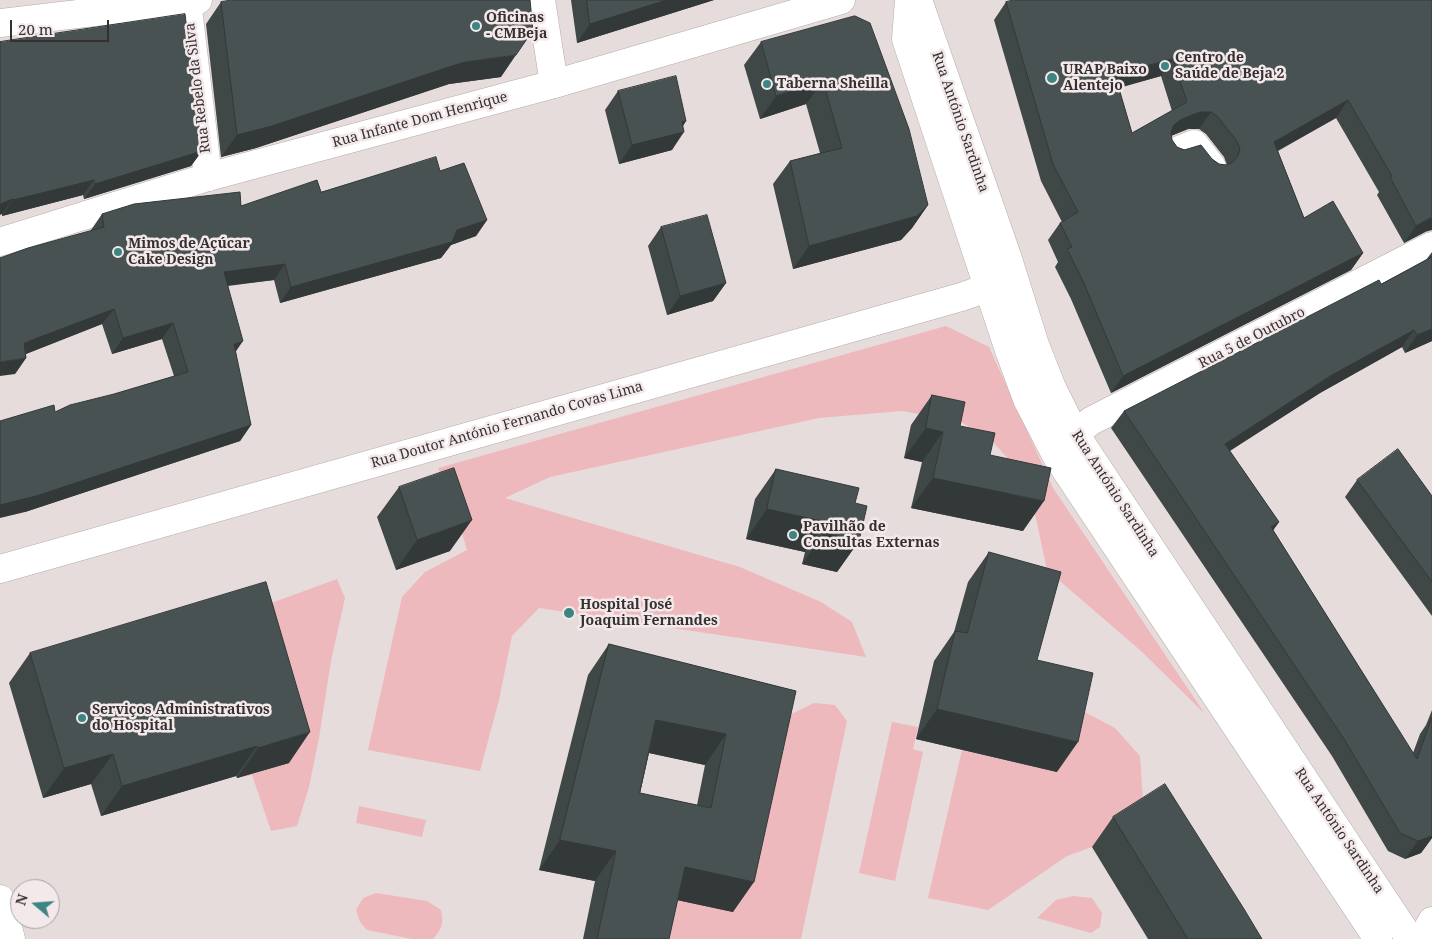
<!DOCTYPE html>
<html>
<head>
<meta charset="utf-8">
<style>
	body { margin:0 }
	#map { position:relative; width:1432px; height:939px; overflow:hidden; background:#e7dcdc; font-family:"Noto Serif",serif }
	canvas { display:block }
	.north { position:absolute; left:10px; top:879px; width:50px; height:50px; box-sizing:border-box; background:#f4e9ea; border:1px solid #a89fa0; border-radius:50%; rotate:288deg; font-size:14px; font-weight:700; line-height:20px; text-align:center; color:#353131 }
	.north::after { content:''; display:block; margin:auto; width:18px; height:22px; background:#3d8583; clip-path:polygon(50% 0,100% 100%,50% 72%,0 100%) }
	.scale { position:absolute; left:10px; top:20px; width:99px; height:22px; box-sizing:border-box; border:2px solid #353131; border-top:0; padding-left:6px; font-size:15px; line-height:18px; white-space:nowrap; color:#353131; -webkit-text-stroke:4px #f4e9ea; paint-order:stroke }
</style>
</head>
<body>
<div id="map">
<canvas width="1432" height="939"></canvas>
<div class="north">N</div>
<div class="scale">20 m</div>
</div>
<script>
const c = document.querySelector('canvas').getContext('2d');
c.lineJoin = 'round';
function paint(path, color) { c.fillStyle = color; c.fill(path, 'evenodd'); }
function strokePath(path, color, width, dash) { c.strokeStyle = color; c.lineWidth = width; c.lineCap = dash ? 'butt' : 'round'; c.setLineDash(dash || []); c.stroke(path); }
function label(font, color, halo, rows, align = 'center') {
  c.font = font + ' "Noto Serif",serif'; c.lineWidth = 5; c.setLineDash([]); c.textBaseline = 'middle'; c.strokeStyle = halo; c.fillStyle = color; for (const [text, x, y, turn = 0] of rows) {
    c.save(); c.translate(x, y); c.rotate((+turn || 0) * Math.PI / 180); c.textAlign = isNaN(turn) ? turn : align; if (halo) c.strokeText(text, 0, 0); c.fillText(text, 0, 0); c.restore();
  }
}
paint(new Path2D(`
	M946,326L989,347L1053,488L1205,714L1141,651L1047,570L1028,481L992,441L961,422L902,411L819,418L550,477L505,498L740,567L821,602L852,622L866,657L539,608L512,636L499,700L480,771L368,750L402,597L425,572L467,550L455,509L438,468Z
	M337,579L345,598L331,661L319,738L309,787L297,826L271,831L252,775L237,778L289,762L244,613Z
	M814,703L835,705L847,721L801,939H654L775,722Z
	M1083,711L1115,728L1140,756L1144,814L1092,847L1067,856L988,910L928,898L962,750L1057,772Z
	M892,722L918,727L913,749L923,752L895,881L859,873Z
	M359,806L426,820L422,837L356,823Z
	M376,893L427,901L441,910C444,923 442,929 433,939H412L367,930L360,922L356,910L363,898Z
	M1073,896L1092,898L1102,913L1100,927L1091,933L1037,918L1056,900Z`), '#eeb9bc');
const street = new Path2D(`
	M187,0L208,177
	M541,0L554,84
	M0,23L198,0
	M1174,152L1194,144L1212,167
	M1075,434L1091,421L1432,246
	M0,569L961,297L1010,280
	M0,899L11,939
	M1422,939L1432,921`);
const secondary = new Path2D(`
	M909,0L906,39L1010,353L1027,399L1057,457L1378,939
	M918,0L1007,256L1035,345L1052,388L1075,434L1410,939
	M0,242L208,177L554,84L841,0`);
strokePath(street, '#b5abab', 29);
strokePath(secondary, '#b5abab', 29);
strokePath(street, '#fff', 28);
strokePath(secondary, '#fff', 28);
paint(new Path2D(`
	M571,0H714L577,43Z
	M1432,0L1425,232L1404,243L1377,195L1379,192L1336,118L1278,151L1304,218L1363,253L1351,270L1111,393L1071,299L1055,267L1058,262L1048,240L1060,223L1062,222L1041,181L994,20L1006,2ZM1161,76L1172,111L1132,133L1119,88ZM1188,129H1199L1206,134L1224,157L1227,165L1219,164L1212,159L1177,147L1172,140L1171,136Z
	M221,2L501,77L449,84L256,148L221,157L206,24Z
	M855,16L928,205L912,228L901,240L793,269L773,184L790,161L820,153L806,104L760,119L744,65L761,42Z
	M0,42L202,151L191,166L84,199L83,195L2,216Z
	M618,91L686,121L683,126L672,150L619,164L605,110Z
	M440,171L487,220L476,236L451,245L441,258L280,303L274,280L228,286L235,352L251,425L240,441L25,512L55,412L174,376L162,339L112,354L102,324L26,354V358L15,374L91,230L102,214L241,206Z
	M661,227L726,283L713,301L667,315L648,246Z
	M1432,252V341L1405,353L1402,347L1320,393L1230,451L1279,522L1273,530L1413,753L1420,734L1426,725L1432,710V838L1421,853L1405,859L1388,851L1332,756L1111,428L1124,411L1381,284L1426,260Z
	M932,395L960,426L990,455L1023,531L911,508L922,462L904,458L911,425Z
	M776,469L855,503L859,541L837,572L802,564L805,552L746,539L755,499Z
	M1357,480L1432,496V616L1345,497Z
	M399,487L450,551L396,570L377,517Z
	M989,552L1037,660L1057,772L916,739L934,661L954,632L968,582Z
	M266,582L289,763L237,778L236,776L101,816L91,784L43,798L9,683L30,653Z
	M609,644L796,691L733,912L677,900L669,939H583L595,881L539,870L588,675ZM649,753L705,765L697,805L640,793Z
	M1113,817L1262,939H1148L1092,847Z`), '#3f4747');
paint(new Path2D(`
	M667,0H714L577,43L590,24Z
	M516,55L501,77L449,84L256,148L221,157L237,135L464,62Z
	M1173,59L1161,76L1103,92L1115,75Z
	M823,81L806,104L760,119L776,96Z
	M1348,100L1336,118L1262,159L1274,142Z
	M1200,112H1211L1199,129H1188L1168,137L1174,125L1180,120Z
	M686,121L678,133L684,132L672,150L619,164L632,145L682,122Z
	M202,151L191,166L84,199L95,184Z
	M94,180L83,195L2,216L13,200Z
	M13,199L2,214L0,215V204Z
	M928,205L912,228L901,240L793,269L809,246Z
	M1432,217V230L1425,232L1404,243L1416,226Z
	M487,220L476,236L451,245L441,258L280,303L291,287Z
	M1363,253L1351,270L1111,393L1123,376Z
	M285,264L274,280L213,287L224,272Z
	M726,283L713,301L667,315L680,296Z
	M114,309L102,324L13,359L24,343Z
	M173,323L162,339L112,354L123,338Z
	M1432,329V341L1405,353L1417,335Z
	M1414,330L1402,347L1320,393L1213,461L1225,444L1332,375Z
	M243,341L232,357L234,344Z
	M26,358L15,374L0,376V362Z
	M251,425L240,441L25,512L0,518V505Z
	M926,428L943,432L922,462L904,458Z
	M933,478L1044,501L1023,531L911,508Z
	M767,509L826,522L805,552L746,539Z
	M472,520L450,551L396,570L417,540Z
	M1279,522L1267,539L1271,527Z
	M824,533L859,541L837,572L802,564Z
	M937,709L1078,742L1057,772L916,739Z
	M656,720L726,734L705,765L635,750Z
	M310,732L289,763L237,778L258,748Z
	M257,746L236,776L101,816L122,786Z
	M113,754L91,784L43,798L64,768Z
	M1432,836V838L1421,853L1405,859L1418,841Z
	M560,840L616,851L595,881L539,870Z
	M685,867L754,882L733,912L663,897Z`), '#333939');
const building = new Path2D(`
	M232,0H530L533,30L516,55L464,62L272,126L237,135L221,2Z
	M587,0H667L590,24Z
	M1014,0H1432V217L1416,226L1390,177L1392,176L1348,100L1274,142L1304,218L1333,201L1363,253L1123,376L1083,281L1067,249L1072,247L1060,223L1078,212L1053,164L1006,2ZM1173,59L1187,102L1132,133L1115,75ZM1200,112H1211L1218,117L1236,140L1240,148L1238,156L1233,162L1226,165L1219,164L1212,159L1201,145L1184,150L1177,147L1172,140L1171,132L1174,125L1180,120Z
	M185,14L202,151L95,184L94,180L13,200V199L0,204V42Z
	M855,16L870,23L909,129L928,205L917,216L809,246L790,161L842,148L823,81L776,96L761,42Z
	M676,76L686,121L682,122L684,132L632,145L618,91Z
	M436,157L440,171L464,163L487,220L457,230L452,242L291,287L285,264L224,272L243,341L234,344L251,425L36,496L0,505V421L54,405L55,412L70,405L114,394L188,372L173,323L123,338L114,309L24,343L26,358L0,362V258L28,248L104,227L102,214L134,204L240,192L241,206L317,180L321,192Z
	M707,215L726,283L680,296L661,227Z
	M1432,257V329L1417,335L1414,330L1332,375L1225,444L1279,522L1271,527L1417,759L1432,717V836L1418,841L1400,833L1344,739L1124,411L1379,280L1381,284Z
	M932,395L965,402L960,426L995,433L990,455L1051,468L1044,501L933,478L943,432L926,428Z
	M1398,449L1432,496V582L1357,480Z
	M454,468L472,520L417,540L399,487Z
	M776,469L859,488L855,503L867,506L859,541L824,533L826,522L767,509Z
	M989,552L1061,572L1037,660L1093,673L1078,742L937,709L955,631L967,633Z
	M266,582L310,732L258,748L257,746L122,786L113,754L64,768L30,653Z
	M609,644L796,691L754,882L685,867L669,939H597L616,851L560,840ZM656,720L726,734L711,808L640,793Z
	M1165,784L1244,909L1262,939H1188L1113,817Z`);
paint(building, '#495252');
strokePath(building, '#333939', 1);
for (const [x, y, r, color] of [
	[476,26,5,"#3d8583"],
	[1165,66,5,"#3d8583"],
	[1052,78,6,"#3d8583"],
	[767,84,5,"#3d8583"],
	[118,252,5,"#3d8583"],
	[793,535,5,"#3d8583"],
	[569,613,6,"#3d8583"],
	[82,718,5,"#3d8583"]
]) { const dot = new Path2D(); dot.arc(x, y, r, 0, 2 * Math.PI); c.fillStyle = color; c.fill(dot); strokePath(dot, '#f4e9ea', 2); }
label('bold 14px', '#353131', '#f4e9ea', [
	["Oficinas",486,18],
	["- CMBeja",486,34],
	["Centro de",1175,58],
	["Saúde de Beja 2",1175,74],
	["URAP Baixo",1063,70],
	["Alentejo",1063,86],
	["Taberna Sheilla",777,84],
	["Mimos de Açúcar",128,244],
	["Cake Design",128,260],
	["Pavilhão de",803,527],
	["Consultas Externas",803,543],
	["Hospital José",580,605],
	["Joaquim Fernandes",580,621],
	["Serviços Administrativos",92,710],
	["do Hospital",92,726]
], 'left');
label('14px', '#353131', '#f4e9ea', [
	["Rua Rebelo da Silva",198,88,-97],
	["Rua Infante Dom Henrique",420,120,-15],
	["Rua António Sardinha",960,122,71],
	["Rua 5 de Outubro",1252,338,-27],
	["Rua Doutor António Fernando Covas Lima",507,425,-16],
	["Rua António Sardinha",1115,494,57],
	["Rua António Sardinha",1339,831,56]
]);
</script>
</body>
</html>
